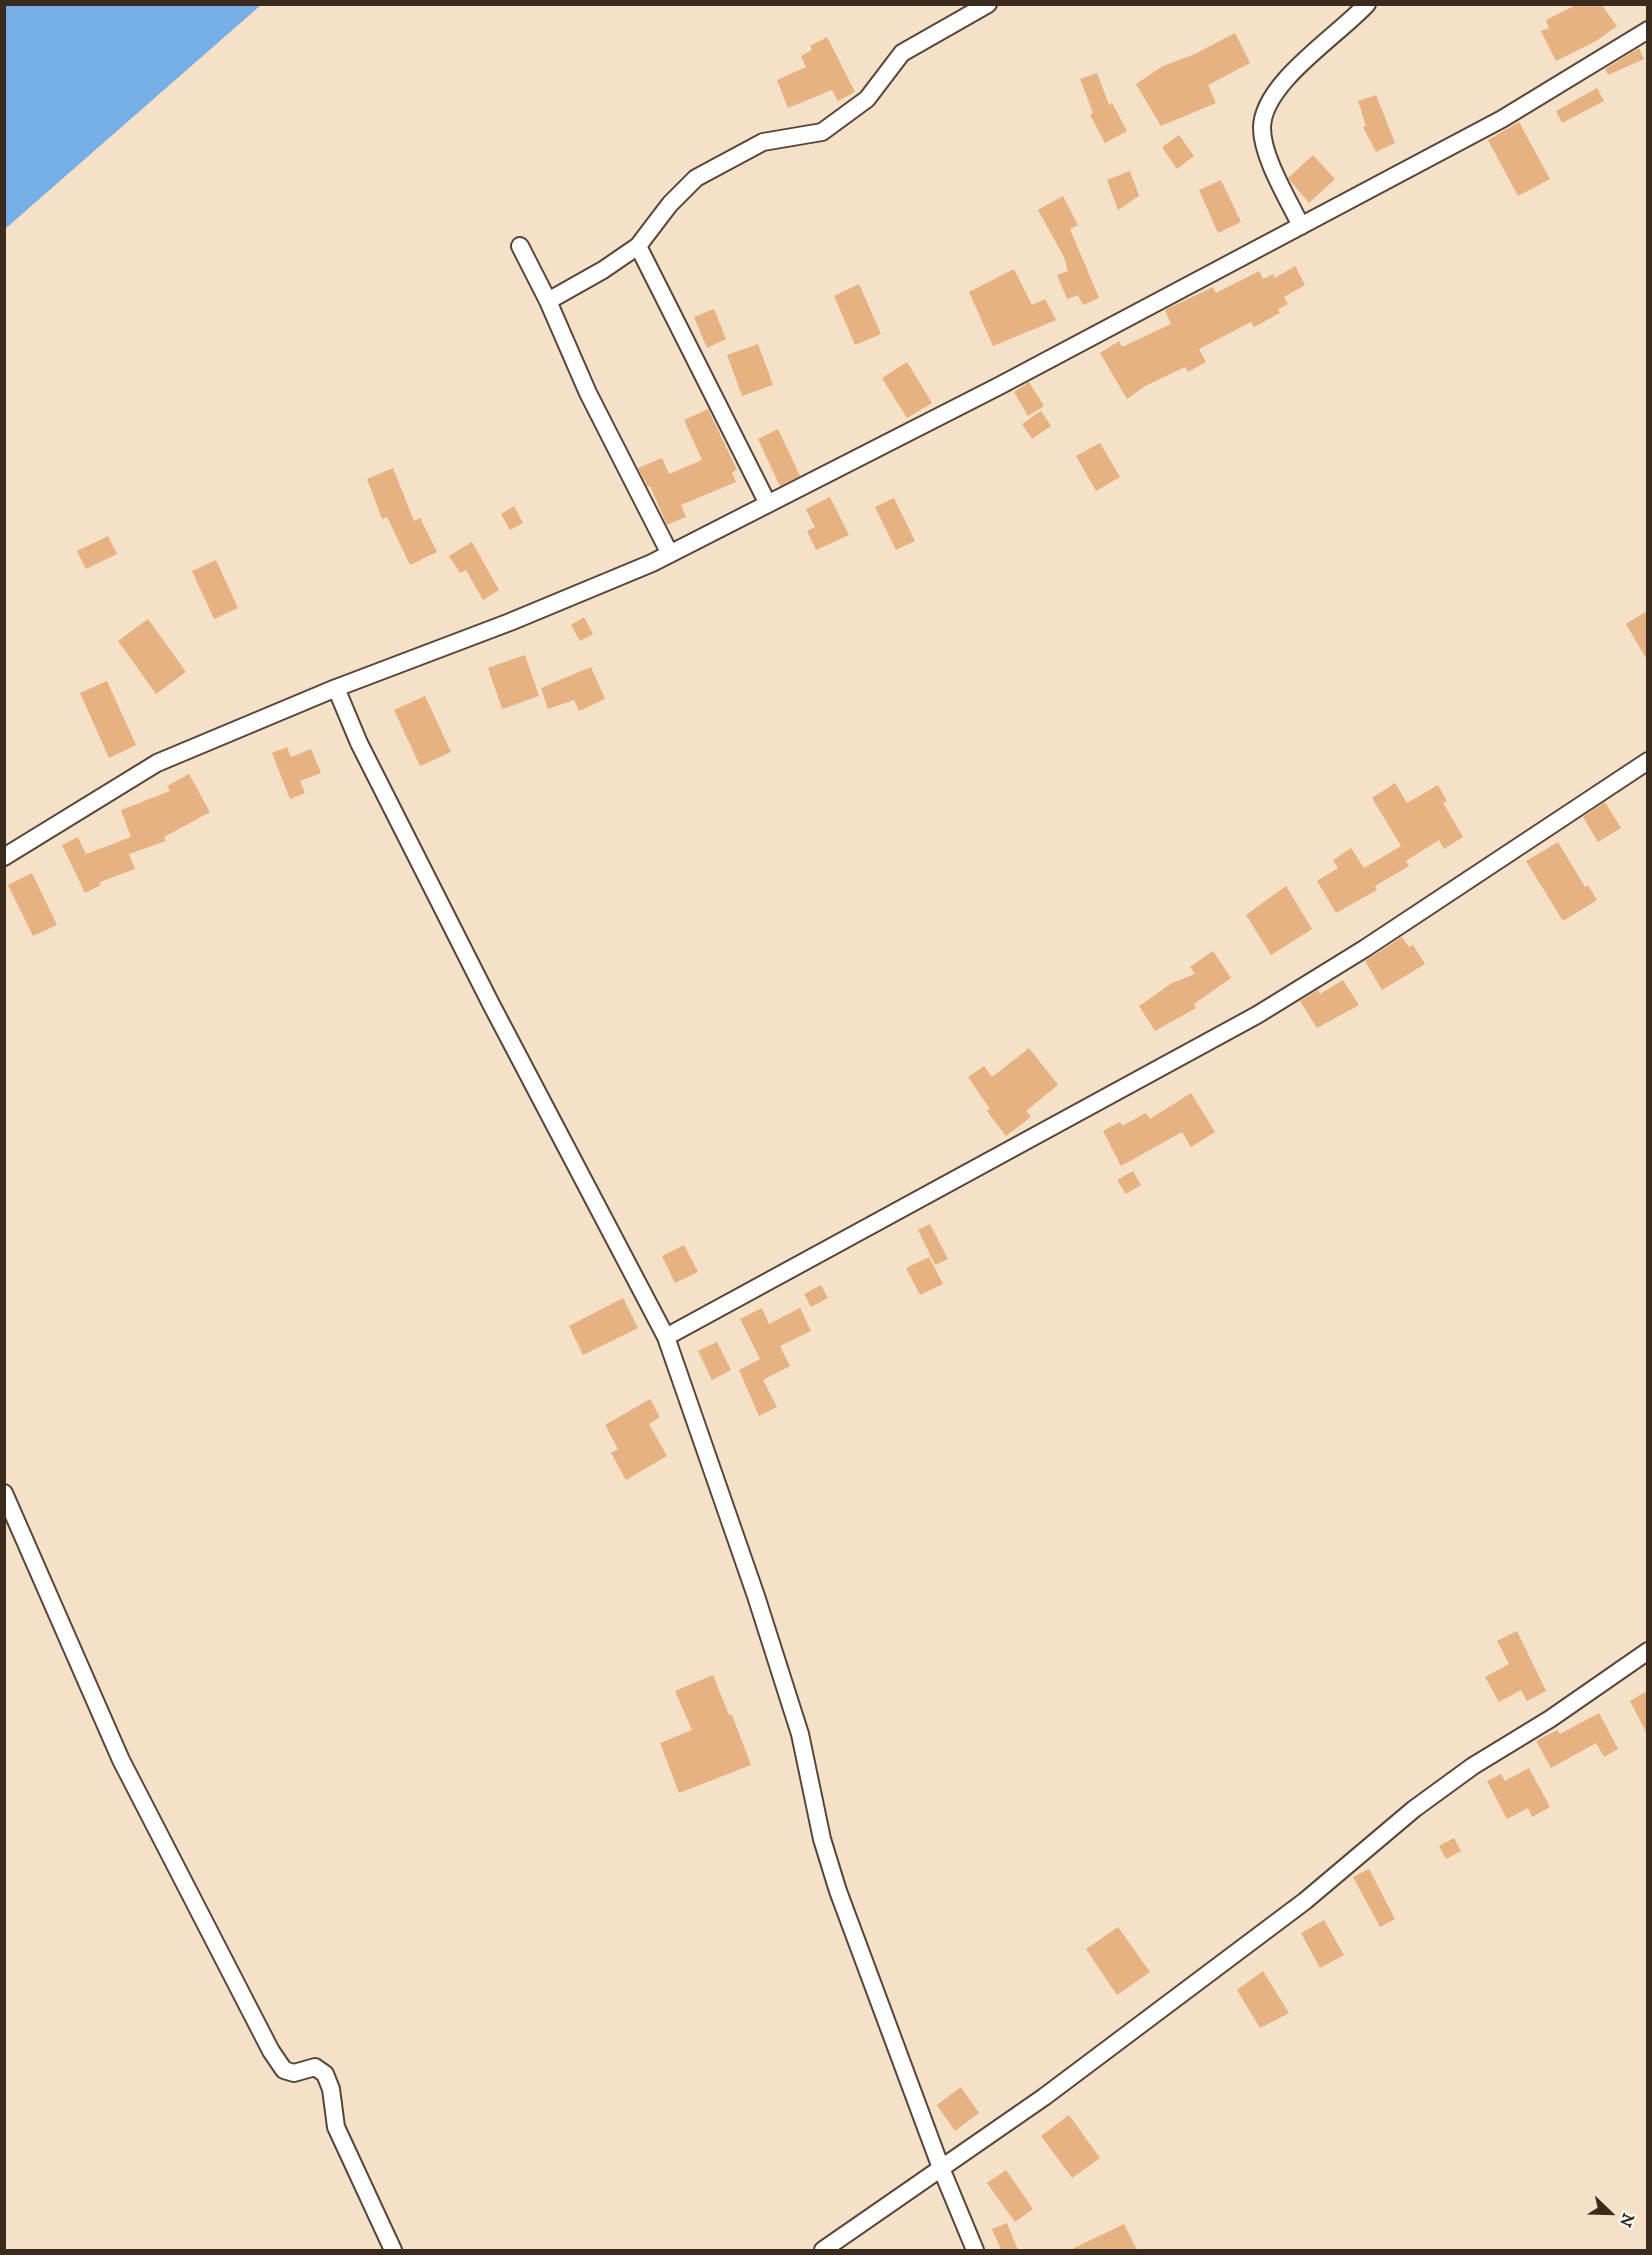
<!DOCTYPE html>
<html>
<head>
<meta charset="utf-8">
<style>
	body { margin:0 }
	#map { position:relative; width:1652px; height:2255px; overflow:hidden; background:#f5e1c8; font-family:"IM FELL DW Pica",serif }
	canvas { display:block }
	.frame { position:absolute; inset:0; border:6px solid #3b2a1e; pointer-events:none }
	.north { position:absolute; left:1580px; top:2183px; width:60px; height:60px; -webkit-text-stroke:4px #fff; paint-order:stroke; rotate:113deg; font-size:16px; font-weight:700; line-height:24px; text-align:center; color:#3b2a1e }
	.north::after { content:''; display:block; margin:auto; width:21px; height:27px; background:#3b2a1e; clip-path:polygon(50% 0,100% 100%,50% 72%,0 100%) }
</style>
</head>
<body>
<div id="map">
<canvas width="1652" height="2255"></canvas>
<div class="frame"></div>
<div class="north">N</div>
</div>
<script>
const c = document.querySelector('canvas').getContext('2d');
c.lineJoin = 'round';
function paint(path, color) { c.fillStyle = color; c.fill(path, 'evenodd'); }
function strokePath(path, color, width, dash) { c.strokeStyle = color; c.lineWidth = width; c.lineCap = dash ? 'butt' : 'round'; c.setLineDash(dash || []); c.stroke(path); }
paint(new Path2D(`
	M5,4H261V5L5,229Z`), '#76afe6');
paint(new Path2D(`
	M1578,4H1601L1617,26L1596,41L1556,61L1541,31L1549,28L1546,20Z
	M1235,33L1250,63L1208,85L1216,103L1161,126L1136,84L1163,66L1195,54Z
	M827,37L855,92L838,101L832,90L788,108L777,80L806,67L801,56L812,50L810,46Z
	M1639,48L1644,59L1608,75L1605,69Z
	M1097,73L1109,105L1112,103L1127,131L1105,143L1090,115L1093,113L1080,79Z
	M1597,88L1604,101L1562,123L1556,111Z
	M1376,95L1395,143L1376,152L1363,127L1366,126L1358,101Z
	M1519,122L1550,179L1518,196L1488,140Z
	M1179,135L1194,156L1177,169L1162,147Z
	M1313,155L1335,179L1309,203L1288,178Z
	M1130,171L1139,196L1118,210L1107,180Z
	M1221,180L1241,222L1218,233L1199,190Z
	M1063,196L1078,225L1070,229L1099,298L1083,305L1078,295L1067,299L1057,275L1068,271L1064,257L1038,210Z
	M1295,266L1305,285L1284,297L1288,304L1278,309L1280,313L1254,327L1251,322L1199,349L1206,362L1188,372L1185,367L1145,386L1127,399L1100,353L1119,341L1122,347L1171,324L1165,310L1213,287L1216,293L1259,271L1263,279L1273,274L1275,278Z
	M1014,269L1032,305L1045,299L1056,320L993,346L969,292Z
	M859,284L881,334L855,345L834,296Z
	M714,309L726,339L707,348L694,317Z
	M758,344L773,385L742,396L727,355Z
	M907,362L932,403L907,418L882,378Z
	M1029,382L1044,406L1028,416L1014,392Z
	M708,409L737,470L732,472L736,482L681,505L686,517L667,525L650,486L648,487L638,468L662,458L669,474L702,460L684,420Z
	M1041,411L1051,426L1032,439L1022,424Z
	M778,429L800,476L780,486L758,439Z
	M1100,443L1120,477L1096,491L1076,456Z
	M393,468L414,521L420,518L437,552L410,565L387,517L382,519L367,479Z
	M830,497L849,535L816,550L807,531L815,527L806,509Z
	M894,498L915,541L896,550L875,507Z
	M514,506L523,523L510,530L501,514Z
	M108,536L117,554L86,569L77,551Z
	M472,542L499,590L483,600L466,570L460,573L449,556Z
	M216,560L238,608L214,619L192,571Z
	M1647,611V660L1626,624Z
	M584,617L593,634L580,641L571,625Z
	M148,619L186,672L156,694L118,641Z
	M525,655L539,696L502,709L488,668Z
	M591,667L605,699L579,711L574,700L548,709L541,688Z
	M107,681L136,745L109,758L80,693Z
	M425,696L451,752L420,766L394,710Z
	M287,747L291,757L311,749L321,773L300,781L305,793L290,799L272,753Z
	M189,774L210,812L164,837L166,841L129,854L135,869L100,882L101,885L85,893L62,845L78,837L86,854L131,837L121,810L170,791L167,786Z
	M1395,783L1407,803L1438,785L1447,801L1443,803L1463,837L1444,849L1439,840L1406,861L1409,866L1375,886L1377,890L1336,913L1317,881L1338,868L1333,860L1351,848L1364,868L1401,846L1372,798Z
	M1605,802L1621,828L1598,842L1583,817Z
	M1558,842L1585,887L1588,885L1597,900L1563,921L1526,861Z
	M32,873L57,925L33,936L8,885Z
	M1286,886L1312,929L1271,955L1246,915Z
	M1402,937L1409,947L1413,945L1425,964L1382,990L1365,961Z
	M1213,951L1231,978L1194,1004L1196,1008L1155,1031L1139,1006L1172,983L1195,974L1190,967Z
	M1343,980L1359,1005L1317,1028L1300,1001L1318,990L1320,994Z
	M1029,1048L1058,1085L1026,1111L1031,1117L1006,1136L987,1111L990,1109L968,1077L984,1066L992,1077Z
	M1191,1093L1215,1132L1191,1147L1182,1132L1121,1166L1103,1131L1120,1122L1122,1126L1146,1113L1150,1119Z
	M1133,1171L1141,1185L1126,1194L1117,1180Z
	M930,1224L948,1259L935,1265L918,1230Z
	M684,1245L698,1272L675,1283L662,1256Z
	M929,1257L943,1284L920,1295L906,1268Z
	M821,1285L828,1298L811,1307L804,1294Z
	M623,1298L638,1328L583,1355L569,1326Z
	M762,1308L769,1324L800,1308L811,1331L780,1346L790,1366L763,1380L777,1407L759,1416L739,1370L760,1359L740,1319Z
	M717,1342L731,1370L712,1380L698,1351Z
	M650,1399L660,1417L649,1424L667,1456L626,1480L611,1453L618,1449L605,1425Z
	M1517,1631L1546,1691L1527,1701L1521,1690L1499,1702L1485,1677L1509,1664L1497,1641Z
	M713,1675L729,1715H732L751,1765L679,1793L660,1743L692,1730L675,1691Z
	M1647,1691V1734L1630,1701Z
	M1599,1713L1618,1749L1604,1757L1596,1743L1551,1768L1536,1741L1557,1730L1560,1734Z
	M1529,1768L1550,1807L1532,1817L1528,1808L1507,1819L1487,1781L1501,1774L1505,1781Z
	M1454,1838L1461,1851L1446,1859L1439,1846Z
	M1369,1869L1395,1919L1380,1927L1353,1877Z
	M1324,1920L1344,1955L1320,1968L1301,1933Z
	M1118,1927L1150,1972L1117,1995L1086,1949Z
	M1263,1971L1289,2013L1260,2028L1237,1990Z
	M961,2087L979,2113L955,2131L937,2105Z
	M1069,2115L1100,2158L1072,2178L1041,2136Z
	M1006,2170L1033,2209L1015,2222L987,2183Z
	M1007,2223L1018,2250H1001L992,2229Z
	M1124,2224L1137,2250H1070Z`), '#e6b281');
const minor = new Path2D(`
	M1301,226C1288,199 1262,157 1262,128C1262,83 1339,35 1367,4
	M520,246L548,301L588,393L670,554
	M548,301L603,270L638,246
	M768,504L638,246L670,204L696,178L763,142L822,132L867,99L902,53L988,4
	M336,688L510,622L652,563L999,386L1502,119L1648,30
	M4,857L157,763L336,688L359,743L491,1004L666,1337L756,1596L800,1734L822,1839L838,1891L941,2168L975,2250
	M666,1337L1257,1015L1364,949L1648,761
	M4,1493L121,1760L271,2051L284,2070L294,2073L315,2067L325,2074L331,2089L336,2127L393,2250
	M823,2250L1044,2097L1305,1901L1414,1809L1473,1766L1550,1719L1648,1651`);
strokePath(minor, '#574538', 20);
strokePath(minor, '#fff', 16);
</script>
</body>
</html>
